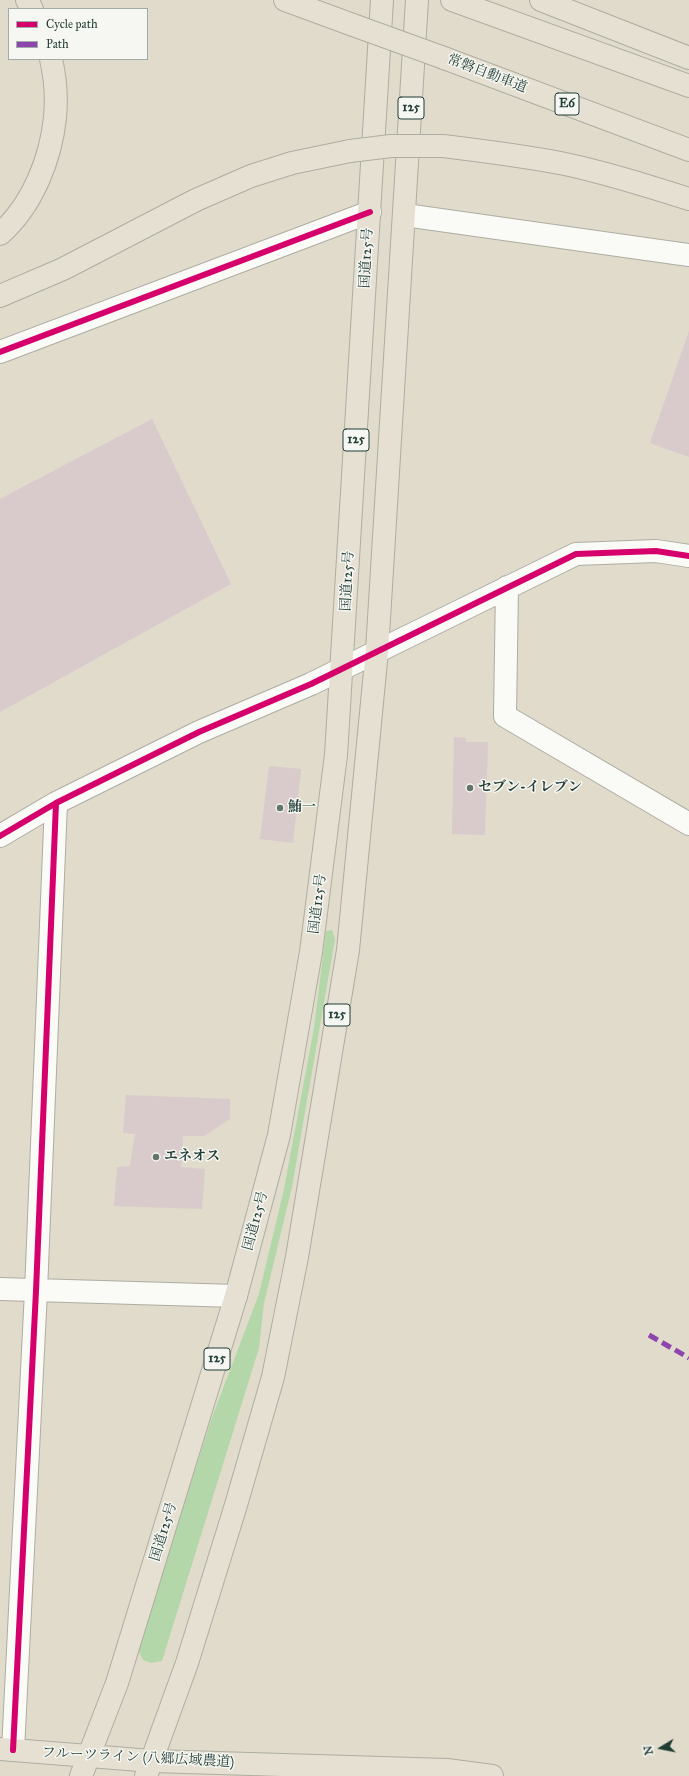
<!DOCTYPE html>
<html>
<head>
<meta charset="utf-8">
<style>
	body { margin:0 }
	#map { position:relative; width:689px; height:1776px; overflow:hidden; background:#e0dbca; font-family:"IM FELL Great Primer",serif }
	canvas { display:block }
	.legend { position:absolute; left:8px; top:8px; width:140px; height:52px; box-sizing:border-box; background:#f6f6f2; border:1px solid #a0aca6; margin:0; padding:5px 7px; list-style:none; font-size:12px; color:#1f3d34 }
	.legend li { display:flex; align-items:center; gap:8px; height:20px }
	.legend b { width:20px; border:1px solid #a0aca6 }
	.north { position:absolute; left:641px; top:1728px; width:40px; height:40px; -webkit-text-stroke:3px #f6f6f2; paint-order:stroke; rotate:260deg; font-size:11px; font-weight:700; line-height:16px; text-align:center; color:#1f3d34 }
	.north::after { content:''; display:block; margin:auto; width:14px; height:18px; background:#1f3d34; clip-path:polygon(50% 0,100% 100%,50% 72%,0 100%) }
</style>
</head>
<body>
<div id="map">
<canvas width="689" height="1776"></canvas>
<ul class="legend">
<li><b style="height:5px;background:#d6006c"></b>Cycle path</li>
<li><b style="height:5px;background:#8e44ad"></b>Path</li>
</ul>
<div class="north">N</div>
</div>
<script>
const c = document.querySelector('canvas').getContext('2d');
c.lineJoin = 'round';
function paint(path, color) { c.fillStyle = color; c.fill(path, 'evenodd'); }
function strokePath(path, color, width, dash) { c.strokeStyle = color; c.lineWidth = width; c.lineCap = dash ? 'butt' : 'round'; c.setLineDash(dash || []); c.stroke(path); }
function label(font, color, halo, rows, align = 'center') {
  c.font = font + ' "IM FELL Great Primer","Noto Serif JP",serif'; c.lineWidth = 3; c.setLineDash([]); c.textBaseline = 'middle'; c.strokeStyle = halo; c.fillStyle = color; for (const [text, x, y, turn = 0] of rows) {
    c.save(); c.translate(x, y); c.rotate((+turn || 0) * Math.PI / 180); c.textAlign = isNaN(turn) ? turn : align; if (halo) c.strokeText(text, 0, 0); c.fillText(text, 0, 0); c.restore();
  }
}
paint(new Path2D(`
	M332,930L335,939L292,1187L264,1303L259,1348L162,1661L151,1663L143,1660L138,1650L211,1420L259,1294L284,1189L314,1028L326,931Z`), '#b3d7a8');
paint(new Path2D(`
	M689,331V457L650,443Z
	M152,419L231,584L0,712V499Z
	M454,737L466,738V742H488L485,835L452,834Z
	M269,766L301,769L293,843L260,839Z
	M126,1095L230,1099V1119L204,1136H183L181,1167L205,1169L202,1209L114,1206L117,1167L130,1166L135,1134L123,1133Z`), '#d9cacc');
const minor = new Path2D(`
	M405,215L689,255
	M0,352L370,212
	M507,587L505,716L689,824
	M0,836L56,803L199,732L311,684L576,554L656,551L689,556
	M0,1289L236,1296
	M13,1750L36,1291L56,803`);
const major = new Path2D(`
	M0,1749L152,1761L447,1770L492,1776`);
const highway = new Path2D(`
	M27,0L32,9
	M285,0L353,25
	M452,0L689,86
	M541,0L689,58
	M444,58L689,150
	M443,146C484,151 525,156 565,164C607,173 648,186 689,199
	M0,234C32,206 51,159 55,117C57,98 55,77 51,59
	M0,296L63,269L196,200L251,176L292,163L350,151
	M81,1776L117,1683L236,1296L279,1135L311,952L336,755L382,0
	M146,1776L187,1663L236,1505L273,1377L297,1257L348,950L377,651L417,0`);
strokePath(minor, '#adada2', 24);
strokePath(major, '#adada2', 24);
strokePath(highway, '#adada2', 24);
strokePath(minor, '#fafaf7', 22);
strokePath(major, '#e5e0d2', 22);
strokePath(highway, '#e5e0d2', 22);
const highwayBridge = new Path2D(`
	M353,25L444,58
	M350,151L391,146H443`);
strokePath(highwayBridge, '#adada2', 24, []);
strokePath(highwayBridge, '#e5e0d2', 22);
strokePath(new Path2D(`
	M649,1335L689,1358`), '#8e44ad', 5, [10, 5]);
strokePath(new Path2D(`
	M0,352L370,212
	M0,836L56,803L199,732L311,684L576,554L656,551L689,556
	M13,1750L36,1291L56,803`), '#d6006c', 6);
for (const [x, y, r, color] of [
	[470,788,4,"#637468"],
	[280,808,4,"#637468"],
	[156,1157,4,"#637468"]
]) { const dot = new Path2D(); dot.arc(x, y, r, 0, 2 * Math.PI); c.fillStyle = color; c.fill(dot); strokePath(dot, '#f6f6f2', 1.5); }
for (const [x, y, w] of [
	[567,104,24],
	[411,108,26],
	[356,440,26],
	[337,1015,26],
	[217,1359,26]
]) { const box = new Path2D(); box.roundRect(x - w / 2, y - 11, w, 22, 3); c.fillStyle = '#f6f6f2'; c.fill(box); strokePath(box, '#1f3d34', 1); }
label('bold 13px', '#1f3d34', null, [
	["E6",567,104],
	["125",411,108],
	["125",356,440],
	["125",337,1015],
	["125",217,1359]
]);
label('14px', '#1f3d34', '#f6f6f2', [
	["常磐自動車道",487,74,21],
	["国道125号",367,258,-87],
	["国道125号",348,581,-87],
	["国道125号",318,904,-83],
	["国道125号",256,1221,-75],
	["国道125号",164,1532,-73],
	["フルーツライン (八郷広域農道)",138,1758,3]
]);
label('bold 14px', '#1f3d34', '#f6f6f2', [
	["セブン-イレブン",478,788],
	["鮪一",288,808],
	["エネオス",164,1157]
], 'left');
</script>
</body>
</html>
